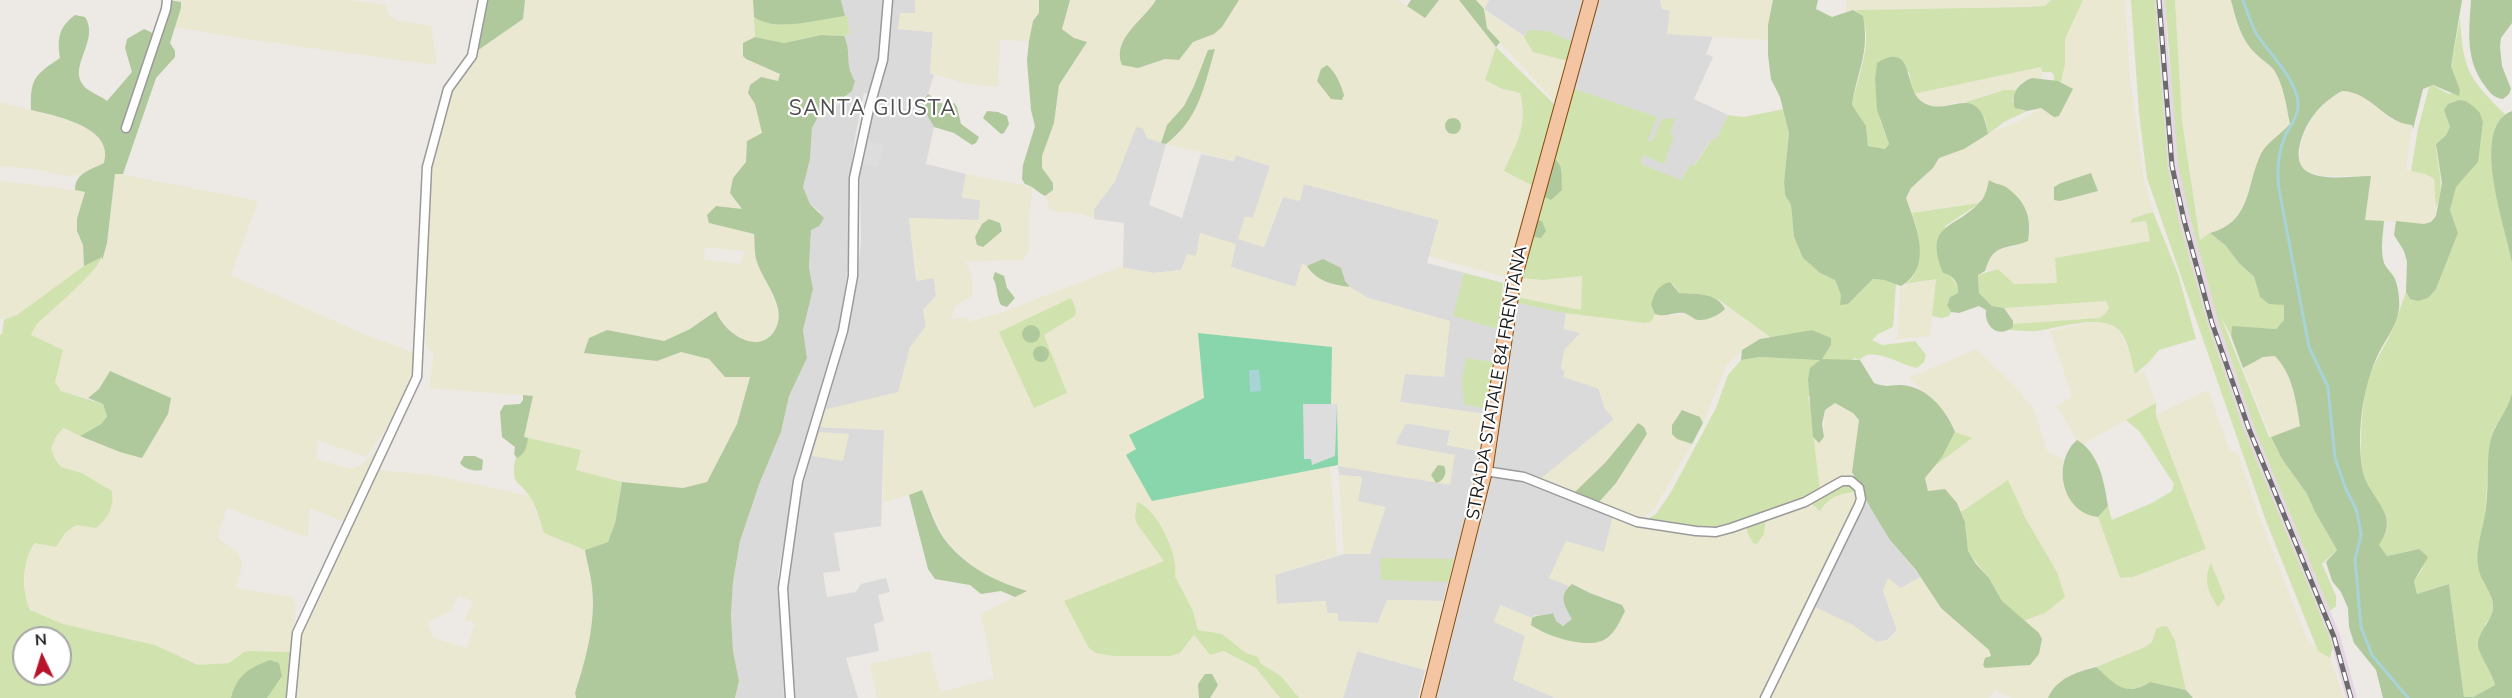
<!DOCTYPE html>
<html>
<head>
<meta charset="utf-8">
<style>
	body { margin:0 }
	#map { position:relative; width:2512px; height:698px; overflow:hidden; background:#ede9e4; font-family:"Nunito Sans",sans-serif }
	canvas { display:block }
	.north { position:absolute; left:12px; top:626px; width:60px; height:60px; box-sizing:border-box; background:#fff; border:2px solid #a5a5a5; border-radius:50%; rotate:356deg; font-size:16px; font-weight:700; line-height:24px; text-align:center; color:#1d1d1d }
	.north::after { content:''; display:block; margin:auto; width:21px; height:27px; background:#b7132b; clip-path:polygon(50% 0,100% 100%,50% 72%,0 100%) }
</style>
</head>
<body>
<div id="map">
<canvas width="2512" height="698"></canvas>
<div class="north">N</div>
</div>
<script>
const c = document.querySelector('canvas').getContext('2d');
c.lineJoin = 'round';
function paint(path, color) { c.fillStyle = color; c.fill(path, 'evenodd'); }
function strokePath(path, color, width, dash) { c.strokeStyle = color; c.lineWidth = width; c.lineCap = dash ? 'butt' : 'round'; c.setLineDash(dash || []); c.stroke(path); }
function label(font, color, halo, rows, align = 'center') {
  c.font = font + ' "Nunito Sans",sans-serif'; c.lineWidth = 4.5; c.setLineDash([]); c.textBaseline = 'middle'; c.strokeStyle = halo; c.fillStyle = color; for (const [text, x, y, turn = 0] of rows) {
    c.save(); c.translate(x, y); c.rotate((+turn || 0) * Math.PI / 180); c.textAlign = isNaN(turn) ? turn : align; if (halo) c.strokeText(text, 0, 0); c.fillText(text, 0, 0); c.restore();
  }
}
paint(new Path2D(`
	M841,0H885L882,43L876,76L868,94L864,93L856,132L849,182L848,265L841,325L794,491L778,574L784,698H735L739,681L733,651L731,615L733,582L740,541L760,482L781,432L789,396L807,358L803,330L813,289L809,267L811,229L820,212L810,204L803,187L810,159L812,128L818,118L843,101L855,81L849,72L847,42L844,36L850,34L847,17L845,16Z
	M891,0H915V13L898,29L933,32L930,73L934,75L928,94L924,97L927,113L934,127L926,164L966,174L962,197L980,200L979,221L909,218L916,280L934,277L936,296L923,310L926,326L920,385L819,427L884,430L881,526L834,533L840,571L823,573L827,597L856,592L861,584L886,578L890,592L878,595L884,621L874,624L879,651L846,658L858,698H793L787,572L795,518L805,476L824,407L842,351L857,283L861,240L860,173L865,135L886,66Z
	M1489,0H1585L1568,61L1533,52L1524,36L1484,9Z
	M1596,0H1660L1662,9L1670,10L1668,34L1713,36L1706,54L1713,57L1694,99L1728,115L1716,141L1711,140L1693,167L1690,165L1681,181L1643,165L1641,160L1572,88Z
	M1136,127L1143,128L1147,138L1166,144L1149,205L1182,218L1201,154L1233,161L1236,155L1270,166L1253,218L1245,217L1239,239L1264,247L1283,197L1304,184L1439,220L1427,263L1503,283L1485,414L1400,402L1404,374L1449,321L1368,298L1350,287L1345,281L1302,264L1296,287L1187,254L1182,270L1154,273L1123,268L1124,223L1094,219V209L1115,181Z
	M1515,302L1566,313L1564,328L1581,333L1605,409L1614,419V512L1604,552L1549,578L1569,586L1566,589L1572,619L1569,623L1563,626L1547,616L1535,615L1532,618L1500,605L1526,636L1514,680L1556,698H1434L1494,455Z
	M1405,423L1450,431L1447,445L1478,451L1463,527L1443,601L1387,600L1378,623L1338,621L1327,613L1325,601L1276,604L1275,575L1344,554H1370L1358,501L1362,477L1339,475L1338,466H1346L1395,444Z
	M1865,497L1890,540L1921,577L1901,588L1883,591L1897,630L1887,640L1877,642L1811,605Z
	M1357,651L1425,670L1418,698H1343Z`), '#dbdada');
paint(new Path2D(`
	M2155,0H2165L2168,53L2190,218L2218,321L2254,427L2340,635L2357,698H2346L2330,638L2244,430L2208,324L2179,221L2168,167Z`), '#e6d6e5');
paint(new Path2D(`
	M178,0H350L386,5L388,14L399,21L431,26L437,65L260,41L174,27L181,8Z
	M525,0H753L755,37L744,43L746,59L780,74L778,82L761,77L750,85L748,93L755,104L762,134L747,141L746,162L733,178L735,200L742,209L709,223L754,234L769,288L777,308L779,319L777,327L764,341L743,342L734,336L715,312L690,329L664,341L607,330L585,353L657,361L681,352L709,359L725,377L750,376L737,424L707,482L683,488L622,482L576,470L524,437L533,396L429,388L434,355L426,344L428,175L449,90L474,53L523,19ZM705,247L744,251L741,264L704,260Z
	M915,0H1039V13L1033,21L1029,41L1000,40L998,87L968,84L930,73L933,32L898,29L900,13H915Z
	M1070,0H1156L1144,17L1128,33L1120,48L1119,57L1146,66L1165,59L1179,60L1193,42L1214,34L1222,27L1239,0H1398L1425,18L1439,0H1459L1496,47L1485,80L1502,89L1520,93L1521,99L1523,124L1518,145L1504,171L1533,186L1509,278L1429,256L1439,220L1304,184L1300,201L1282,197L1264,247L1238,239L1245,217L1253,218L1270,166L1236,155L1234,161L1166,144L1179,134L1199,103L1215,50H1208L1194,86L1184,106L1167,125L1161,143L1147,138L1143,128L1136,127L1115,181L1094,209V218L1078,213L1051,211L1045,196L1053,190L1042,168V156L1054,123L1059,85L1087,42L1074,38L1062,29Z
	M1476,0H1489L1484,10L1524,37L1533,52L1568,61L1556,103L1487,28L1484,9Z
	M1660,0H1773L1768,40L1667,34L1670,11L1662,9Z
	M1847,0H2051L2045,6L1853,10L1846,12Z
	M2083,0H2125L2130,79L2144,180L2153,212L2133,218L2131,223L2146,221L2150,241L2056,258L2057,283L2014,284L1999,269L1985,271L1990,256L1999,249L2013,247L2028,240L2031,225L2004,186L1992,183L1980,203L1926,213H1912L1906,198L1911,188L1933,168L1939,158L1964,149L1988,134L2019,121L2041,108L2046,112L2059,116L2073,90L2061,82L2065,64V39ZM2093,176L2098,191L2054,187Z
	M2175,0H2231L2236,23L2255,53L2273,69L2283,89L2290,124L2266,147L2259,157L2246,200L2232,224L2210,233L2201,241L2182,121Z
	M2041,67L2042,80L2032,78L2022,82L2016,90L1993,92L1966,102L1952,103L1942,108L1923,103L1913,94Z
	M2342,91L2363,96L2392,120L2412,125L2406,170L2427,174L2434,179L2436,216L2431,222L2424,224L2365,220L2371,176H2323L2309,173L2299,165L2301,143L2312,117L2321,106Z
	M0,102L57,117L88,128L105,145L107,154L104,163L79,175L69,176L33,169L0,166Z
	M115,173L258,201L231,275L368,336L415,353L412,374L404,395L392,420L366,457L318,440L316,459L351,469L362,465L382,445L345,522L310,508L307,537L227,508L217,537L239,554L242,565L236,588L293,597L296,605L291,652L251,651L244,652L229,663L198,665L155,645L63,624L30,610L26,600L24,569L27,555L34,543L56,547L65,533L111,491L82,473L61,467L55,459L51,448L57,435L65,428L106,447L110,371L99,389L88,398L61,391L55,382L59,359L31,335L35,325L102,261L107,243Z
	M966,174L1033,187L1029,217V251L1023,260L966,261L972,279V296L955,306L951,320L967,317L968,322L1003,312L1120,267L1154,273L1181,270L1187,254L1196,256L1200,233L1236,244L1231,267L1295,287L1302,264L1307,266L1311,273L1334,285L1350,287L1368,298L1450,321L1444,377L1405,374L1400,402L1485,414L1478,451L1447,445L1450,431L1406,423L1395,444L1455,455L1450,485L1338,466L1337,405L1331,404L1332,347L1198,333L1204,398L1130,435L1136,449L1126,455L1236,484L1330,467L1337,555L1275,575L1277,604L1326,601L1327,613H1338V621L1378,623L1387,600L1443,601L1425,670L1357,651L1343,698H1299L1281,676L1261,664L1258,657L1246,653L1222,634L1198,630L1193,611L1175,576V563L1172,554L1154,516L1142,504L1138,502L1135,517L1151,544L1165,561L1064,601L1114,656H1170L1180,653L1194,635L1205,651L1219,654L1224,651L1256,668L1280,698H877L870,664L930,651L940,692L994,678L981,614L1026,591L1002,584L971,566L945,540L922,490L883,503L884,430L819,427L823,410L898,392L910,347L926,326L923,310L936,296L934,278L917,281L909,218L979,220L980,200L962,198ZM1075,316L1044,335L999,332L1029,319Z
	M0,181L85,191L77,231L83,245L84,266L17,315L4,320L0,319Z
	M1583,276L1581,310L1516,297L1520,278L1543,280Z
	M1936,279L1930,336L1897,339L1901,286Z
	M2106,301L2109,308L2105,314L2099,318L2033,324H2013L2009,313L2004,308Z
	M1723,304L1773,339H1760L1742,350L1726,366L1703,423L1700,417L1683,410V442L1692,444L1654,509L1641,519L1598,503L1616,483L1638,423L1605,463L1574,493L1540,479L1614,419L1605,409L1599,389L1563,377L1565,372L1561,368L1564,350L1580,333L1564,329L1566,313L1644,323L1651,321L1655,314L1668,316L1725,309Z
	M2104,322L2113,325L2120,332L2129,350L2135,374L2144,371L2156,403L2083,444L2077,440L2056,406L2072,396L2050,331L2086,323Z
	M1976,349L2013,384L2034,410L2047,451L2064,460L2061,473L2090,516L2098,517L2120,578L2133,577L2206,549L2156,415L2208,390L2229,449L2238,454L2258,513L2308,642L2330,658L2344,698H2193L2186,690L2175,641L2168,627L2154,635L2152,642L2134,653L2082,670L2050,692L2048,698H2011L1995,690L1989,698H1767L1811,605L1853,625L1877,642L1887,640L1895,634L1897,630L1883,591L1888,578L1901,588L1921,577L1941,608L1989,650L1991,668L2006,666L2020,667L2039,654L2042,639L2039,633L2023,621L2045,613L2057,572L2026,519L2008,481L1961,512L1957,503L1937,491L1928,492L1925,478L1932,468L1971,438L1955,432L1949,417L1909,378Z
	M2275,356L2282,364L2292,386L2300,426L2271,437L2243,368L2263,357Z
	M1835,402L1853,413L1859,420L1852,472L1857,479L1848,477L1840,479L1820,490L1813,437L1818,442L1824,437L1825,409Z
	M819,432L849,434L843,461L812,456Z
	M377,470L433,475L530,496L544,533L585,550L592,587V620L587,655L575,693L576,698H296L302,634L323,593L320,592ZM458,596L473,601L465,620L475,623L467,648L433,638L427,620L431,621L451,610Z
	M1339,475L1362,477L1358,501L1386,507L1370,554H1344Z
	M1856,492V506L1773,670L1762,698H1556L1513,680L1525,636L1494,622L1500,605L1532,618L1531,625L1605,640L1618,624L1624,611L1612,600L1590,593L1580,587L1572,584L1569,586L1549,578L1566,541L1604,552L1614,512L1636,524L1766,516L1809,502L1820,511L1830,500L1843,493Z`), '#eae8d0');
paint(new Path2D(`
	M2051,0H2083L2065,39V64L2061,82L2054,81V75L2051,72H2042L2041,67L1913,94L1909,72L1877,63L1875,79L1880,120L1889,144L1885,149L1868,146L1866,126L1852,106C1856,79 1880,30 1855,10L2025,7L2045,6Z
	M2131,0H2155L2168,167L2179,221L2208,324L2244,430L2330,638L2333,647L2330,658L2318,651L2266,521L2147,178L2139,113Z
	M2165,0H2175L2182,121L2200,240L2210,233L2226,246L2238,262L2254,277L2260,297L2284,305V320L2276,329L2232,327L2231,336L2221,317L2269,437H2271L2282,459L2307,494L2315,512L2337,550L2322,564L2336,596V606L2330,611L2254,427L2218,321L2190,218L2178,165Z
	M847,16L850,34L844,36L821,35L784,43L755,37L754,17C776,34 821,17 847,16Z
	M2460,18C2463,69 2468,78 2505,114L2495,127V185L2512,263V393L2508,409L2495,427L2488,462L2482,580L2490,592L2493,605L2492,617L2485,624V662L2492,672L2495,685L2473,697H2464L2449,584L2417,594L2414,581L2423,568L2419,549L2387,556L2378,545C2400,520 2378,507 2367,485C2363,477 2362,467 2361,458C2361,435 2361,412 2366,389C2370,369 2381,353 2390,335C2396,322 2401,306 2406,292L2410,299L2436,289L2458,233L2450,210L2453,196L2456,186L2472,168L2480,143L2483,122L2480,113L2447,119L2450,127L2446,135L2436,144C2437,169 2446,184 2436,208L2434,179L2426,174L2411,171L2418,129L2429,87L2432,85L2449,94L2460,90L2451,66Z
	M1529,30L1547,31L1573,42L1568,61L1533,52L1524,37Z
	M1496,47L1556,106L1533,186L1504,171C1517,142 1528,127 1520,93L1502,89L1485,80Z
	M1572,88L1657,117L1648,141L1652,142L1662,119L1676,118L1670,133L1674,136L1664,164L1643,155L1641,160L1643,165L1681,180L1690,165L1694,166L1712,139L1716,140L1728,115L1744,117L1784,109L1789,133L1784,182L1785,195L1791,205L1794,237L1803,258L1820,273L1835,280L1841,295V305L1857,295L1873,279L1884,280L1896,284L1893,327L1878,334L1872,340L1882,345L1915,341L1926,355L1924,362L1917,368C1901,365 1871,345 1860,360L1854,358L1808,397L1813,414L1812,424L1820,490C1794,505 1740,528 1711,528C1689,529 1667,524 1646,520L1656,514L1671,492L1716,408L1728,375L1741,360L1760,357L1821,359L1812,330L1773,339L1719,300L1700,294L1679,293L1673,284L1655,293L1651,305L1655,314L1651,322L1644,323L1558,312L1515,302L1516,297L1581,310L1582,276L1543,280L1520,278L1530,237L1541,238C1533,216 1533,203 1551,186C1556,181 1561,177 1562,171L1552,158Z
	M2004,90H2016L2012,101L2020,110L2027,111L2004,122L1988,134L1985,119L1966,102Z
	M1980,203L1945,226L1948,273L1959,288L1958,293L1950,297L1947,304L1951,312L1949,316L1942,318L1932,316L1936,279L1905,284C1927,271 1919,233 1912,213Z
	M2153,212L2178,274L2196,339L2159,350L2149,362L2135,374C2131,360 2129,341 2119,330C2102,313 2059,328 2037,331C2028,332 2018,330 2009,330L2013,324L2099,318L2105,314L2109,308L2106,301L2004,308L1992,306L1979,293L1978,275L1998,269L2014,284L2057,283L2055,258L2150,241L2146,221L2130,223L2133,218Z
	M102,256C101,269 48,313 36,325L31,335L63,350L55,382L61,391L103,404L107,415L101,424L80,436L64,428L57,435L51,448L55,459L61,467L82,473L112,491C114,508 109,517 96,528L76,525L65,533L56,547L34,543C22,564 21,588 30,610L63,624L155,645L198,665L229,663L244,652L251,651L291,652L287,698H267L273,688L232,693L231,698H0V335L2,334L4,320L17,315L84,266ZM24,638H60V674H24Z
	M1464,273L1503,283L1498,329L1453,316Z
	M1071,298L1076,309L1075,316L1044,335L1067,393L1034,408L999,332Z
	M1466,358L1493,362L1486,409L1464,404L1462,379Z
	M2156,403V416L2206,549L2133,577L2120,578L2098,517L2108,506L2112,520L2152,503L2172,491L2174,484L2140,432L2126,420Z
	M1955,432L1972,438L1932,468L1942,457Z
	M528,438L581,450L576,470L622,482L615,523L608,542L585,550L544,533C540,522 537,507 530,497C520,480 511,487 515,461C516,454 527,448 528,438Z
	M2008,480L2026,519L2057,572L2065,597L2045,613L2023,621L2002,601L1989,578L1968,552L1965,522L1961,512Z
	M1846,484L1852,485L1856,492C1840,493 1829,497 1820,511L1809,502L1836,485Z
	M1137,502C1157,508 1180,558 1175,576L1193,611L1198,630L1222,634L1246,653L1258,657L1261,664L1281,676L1299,698H1280L1256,668L1224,651L1210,655L1194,635L1180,653L1170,656H1114L1096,653L1089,648L1064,601L1164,561L1137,524L1135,517Z
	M1766,516L1764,534L1757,544L1753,543L1747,532V523Z
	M1380,558L1454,559L1448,582L1381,580Z
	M2211,563L2225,598L2218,607C2208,593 2203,579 2211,563Z
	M2162,626L2168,627L2175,641L2186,690L2150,682C2124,698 2116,685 2096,667L2145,647L2152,642L2156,629Z`), '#d0e3ae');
paint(new Path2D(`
	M168,0L181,2V8L170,43L175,51V57L156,78L123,174H115L107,243L102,261V257L84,266L83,245L77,231V219L85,192L75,190C75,173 90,170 104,163C115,127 56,116 31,110C30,78 35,75 60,58C57,38 59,27 75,15L85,17C100,40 68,66 83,85C88,92 100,95 107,101L132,72L125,48L127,39L144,29L159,36Z
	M486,0H525L523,19L474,53Z
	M753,0H841L845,16C820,19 775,33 754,17Z
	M1039,0H1070L1062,29L1074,38L1087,42L1059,85L1054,123L1042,156V168L1053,183V190L1045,196C1037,192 1033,186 1025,184L1022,179L1023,165L1035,126L1031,110L1027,60L1029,41L1033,21L1039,13Z
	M1156,0H1239L1222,27L1214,34L1193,42L1179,60L1165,59L1138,68L1122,65C1111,39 1144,20 1156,0Z
	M1411,0H1439L1425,18L1407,6Z
	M1459,0H1476L1484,9L1487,28L1500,42L1496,47Z
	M1773,0H1818L1816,9L1832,17L1853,10L1863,16C1870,53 1857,71 1852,105L1866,126L1868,146L1885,149L1889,144L1877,110L1875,79L1877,63C1915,40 1903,88 1921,101C1947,121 1978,76 1988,134L1964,149L1939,158L1933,168L1911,188L1906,198C1916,226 1934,267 1901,286L1884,280L1873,279L1848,304L1840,305L1841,295L1835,280L1820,273L1803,258L1794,237L1791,205L1785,195L1784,182L1789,133L1780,97L1771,79L1768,55V25Z
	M2231,0H2462L2451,66L2460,90L2459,96L2433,85L2423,89L2413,129L2412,125C2384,123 2372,92 2342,91C2331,97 2321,105 2313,116C2303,129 2288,164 2310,173C2327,181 2353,176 2371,176L2365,220L2384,221C2383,234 2380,250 2384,263C2386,268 2391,272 2394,277C2398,284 2400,301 2399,309C2397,327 2383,342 2376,359C2362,392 2357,432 2362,467C2366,499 2403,512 2379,545L2387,556L2419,549L2428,557L2414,581L2417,594L2449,584L2464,697H2473L2495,685C2492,671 2477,653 2478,643C2480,628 2494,620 2493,605C2492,592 2482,583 2479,571C2474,548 2484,529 2486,507C2489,486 2486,464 2490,443C2494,423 2508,412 2512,393V698H2383L2376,670L2354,643L2349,627L2348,608L2341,592L2332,581L2326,562L2337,550L2315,512L2307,494L2282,459L2271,437L2300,426C2296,401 2293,375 2275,356L2263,357L2243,368L2231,336L2232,326L2276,329L2284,320V305L2269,304L2260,297L2254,277L2238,262L2226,246L2210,233C2250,222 2246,190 2259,158C2264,144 2280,135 2290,124C2286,105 2284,86 2274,70C2269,64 2262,60 2256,54C2241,40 2236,20 2231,0Z
	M2471,0H2512V23L2501,38L2500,47L2502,66L2511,89L2509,94L2503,99C2494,98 2490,93 2485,86C2465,60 2469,31 2471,0Z
	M821,35L844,36C852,51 844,65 855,81L852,91L818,117L812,128L810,159L803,187L810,204L824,218L819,226L811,230L809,267L813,289L803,330L807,358L789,396L781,432L760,482L740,541L733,582L731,615L733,651L739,681L735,698H576L575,693C586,659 596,623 592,587C591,575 587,563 585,550L608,542L615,523L622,482L683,488L707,482L737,424L750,377H725L709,359L681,352L657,361L584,353L589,338L607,330L664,341L690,329L716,311C724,334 761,358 776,328C787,307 763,281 757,262C754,254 755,243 754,234L709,223L707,215L716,206L742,209L730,193L733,178L746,162L747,141L762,133L755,104L748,93L750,85L761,77L778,81L780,74L746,59L743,56V43L755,37L784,43Z
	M1215,49C1204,87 1199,119 1166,144L1161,143L1167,125L1184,106L1194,86L1208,50Z
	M1327,65C1336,72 1341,85 1344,95L1342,100L1331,99L1317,81L1321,69Z
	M2032,78L2058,81L2073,89L2059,116L2054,117L2041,108L2027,111L2015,108C2010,93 2019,83 2032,78Z
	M928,94L943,104L954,103L957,107L961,124L979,137L976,143L972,145L954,133L934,127L922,106V101Z
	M2459,100L2466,101L2474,107L2480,113L2483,122L2478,162L2456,187L2450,210L2458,233L2436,289L2428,298L2418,301L2410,299L2406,292L2407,262L2404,251L2394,235L2396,221L2424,224L2431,222L2436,216L2442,183L2436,144L2446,135L2450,127L2444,110L2448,104Z
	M987,111L998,112L1007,116L1009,124L1004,133L1001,134L983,118Z
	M2512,111V263C2507,231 2468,127 2512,111Z
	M1445 126a8 8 0 1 1 16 0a8 8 0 1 1-16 0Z
	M1552,158C1565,164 1561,177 1562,190L1551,200L1541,195Z
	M2091,173L2098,191L2060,201L2054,200V187L2061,183Z
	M1989,180C1994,184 2001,184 2006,187C2026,201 2032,218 2028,241C2003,251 1994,242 1985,271L1978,275L1979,293L1992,306L2004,308L2013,321V327C1998,339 1984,326 1986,310L1979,306L1959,313L1951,312L1947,305L1950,297L1958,293C1960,284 1952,274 1943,273C1923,222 1955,230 1980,202C1986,196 1987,188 1989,180Z
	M989,219L1000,223L1002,231L983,247L977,245L975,237L982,224Z
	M1534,220L1542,221L1546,231L1541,238L1530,237Z
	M1323,259L1341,268L1345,281L1350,287C1333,285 1316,281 1307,266Z
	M995,272L1004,276L1007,288L1015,298L1007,307L1001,305C996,296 998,287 993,278Z
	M1670,282L1679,293C1695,294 1717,292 1725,309C1720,315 1706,321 1698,320C1693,319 1689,314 1684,313C1674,311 1666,318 1655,314L1651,305C1654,293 1658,285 1670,282Z
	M1022 334a9 9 0 1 1 18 0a9 9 0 1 1-18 0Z
	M1812,330L1831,338V345L1822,359L1860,360L1874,383C1888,388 1889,385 1901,385C1927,386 1947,411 1955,432L1942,457L1925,478L1928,491L1945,489L1957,503L1965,522L1968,551L1976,564L1989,578L2002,601L2039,633L2042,639L2039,654L2030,665L1985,668L1983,665L1985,658L1991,656L1989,650L1941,608L1916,570L1890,540L1870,507L1852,472L1859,420L1853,413L1835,403L1825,410L1822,424L1824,437L1819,443L1813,437L1808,379L1810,368L1820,360L1760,357L1741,360L1742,350L1760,339Z
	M1033 354a8 8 0 1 1 16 0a8 8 0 1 1-16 0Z
	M110,371L171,398L168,414L142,458L120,452L80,436L101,424L107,416L103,404L88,398L99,389Z
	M523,395L533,396L524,437L528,438C527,447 525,454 517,458L514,454L515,447L502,437L500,412L504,405L520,404L523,400Z
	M1682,410L1700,417L1703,423L1692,444L1677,439L1672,434V425Z
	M1638,423L1644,427L1647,434L1616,483L1598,503L1574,493L1605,463Z
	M2077,440C2100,454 2104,482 2108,506L2098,517C2062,513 2051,463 2077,440Z
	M464,456H475L483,460L482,470C475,472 464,469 460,463Z
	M1438,465L1444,466C1448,473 1443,482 1436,483L1431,475Z
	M922,490C929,506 935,527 945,540C966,567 996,582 1027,591L1015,597L1001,591L981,594L970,585L935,579L928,569L909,495Z
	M1572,584L1590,593L1622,605L1625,611C1620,621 1616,631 1607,638C1590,651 1546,636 1531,625L1532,618C1538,614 1546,616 1553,613L1556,621L1563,626L1572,619C1564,605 1558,595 1572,584Z
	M270,660L279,663L282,676L267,698H231C237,675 249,668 270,660Z
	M2096,667C2116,684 2124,698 2150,682L2186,690L2193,698H2048C2056,679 2076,672 2096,667Z
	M1205,674H1212L1218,685L1210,698H1199L1198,684Z`), '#b0c99c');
paint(new Path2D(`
	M1198,333L1332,347L1331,404H1337L1338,465L1152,501L1126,455L1136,449L1129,435L1204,398Z`), '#89d5ac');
paint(new Path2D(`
	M865,139L884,146L878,166L861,164Z
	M1303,404H1337L1335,456L1312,465L1311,459H1304Z`), '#ddd');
paint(new Path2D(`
	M1249,370H1259L1261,391L1250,392Z`), '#a8d3d7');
strokePath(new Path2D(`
	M2243,0C2247,11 2251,24 2257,35C2270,54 2300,83 2298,107C2297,119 2290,126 2285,136C2276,158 2276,178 2281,200L2309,347L2328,387L2335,458L2345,487L2356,509L2359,522L2361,535L2355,559L2361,627L2372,655L2408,698`), '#a8d3d7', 3);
const minor = new Path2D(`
	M126,128L166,9L167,0
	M1485,471L1524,477L1637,522L1696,531L1716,532L1731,528L1805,502L1842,481H1851L1859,488L1861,499L1859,505L1765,698
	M291,698L297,633L417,377L427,167L448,89L472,56L483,0
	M790,698L783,588L798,481L843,331L853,276L854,178L869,109L883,60L888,0`);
const primary = new Path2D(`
	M1428,698L1485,471L1513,283L1591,0`);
strokePath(minor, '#9a9a9a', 11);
strokePath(primary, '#884d0e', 16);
strokePath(minor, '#fff', 8);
strokePath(primary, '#f3c5a3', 14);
const rail = new Path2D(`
	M2159,0L2172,166L2184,220L2212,323L2249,429L2334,637L2351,698`);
strokePath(rail, '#6b6b6b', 5);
strokePath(rail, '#fff', 3, [9]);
label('18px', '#1d1d1d', '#fff', [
	["STRADA STATALE 84 FRENTANA",1498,383,-80]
]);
c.letterSpacing = '1.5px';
label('21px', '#505050', '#fff', [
	["SANTA GIUSTA",873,110]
]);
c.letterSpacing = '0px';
</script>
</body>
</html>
